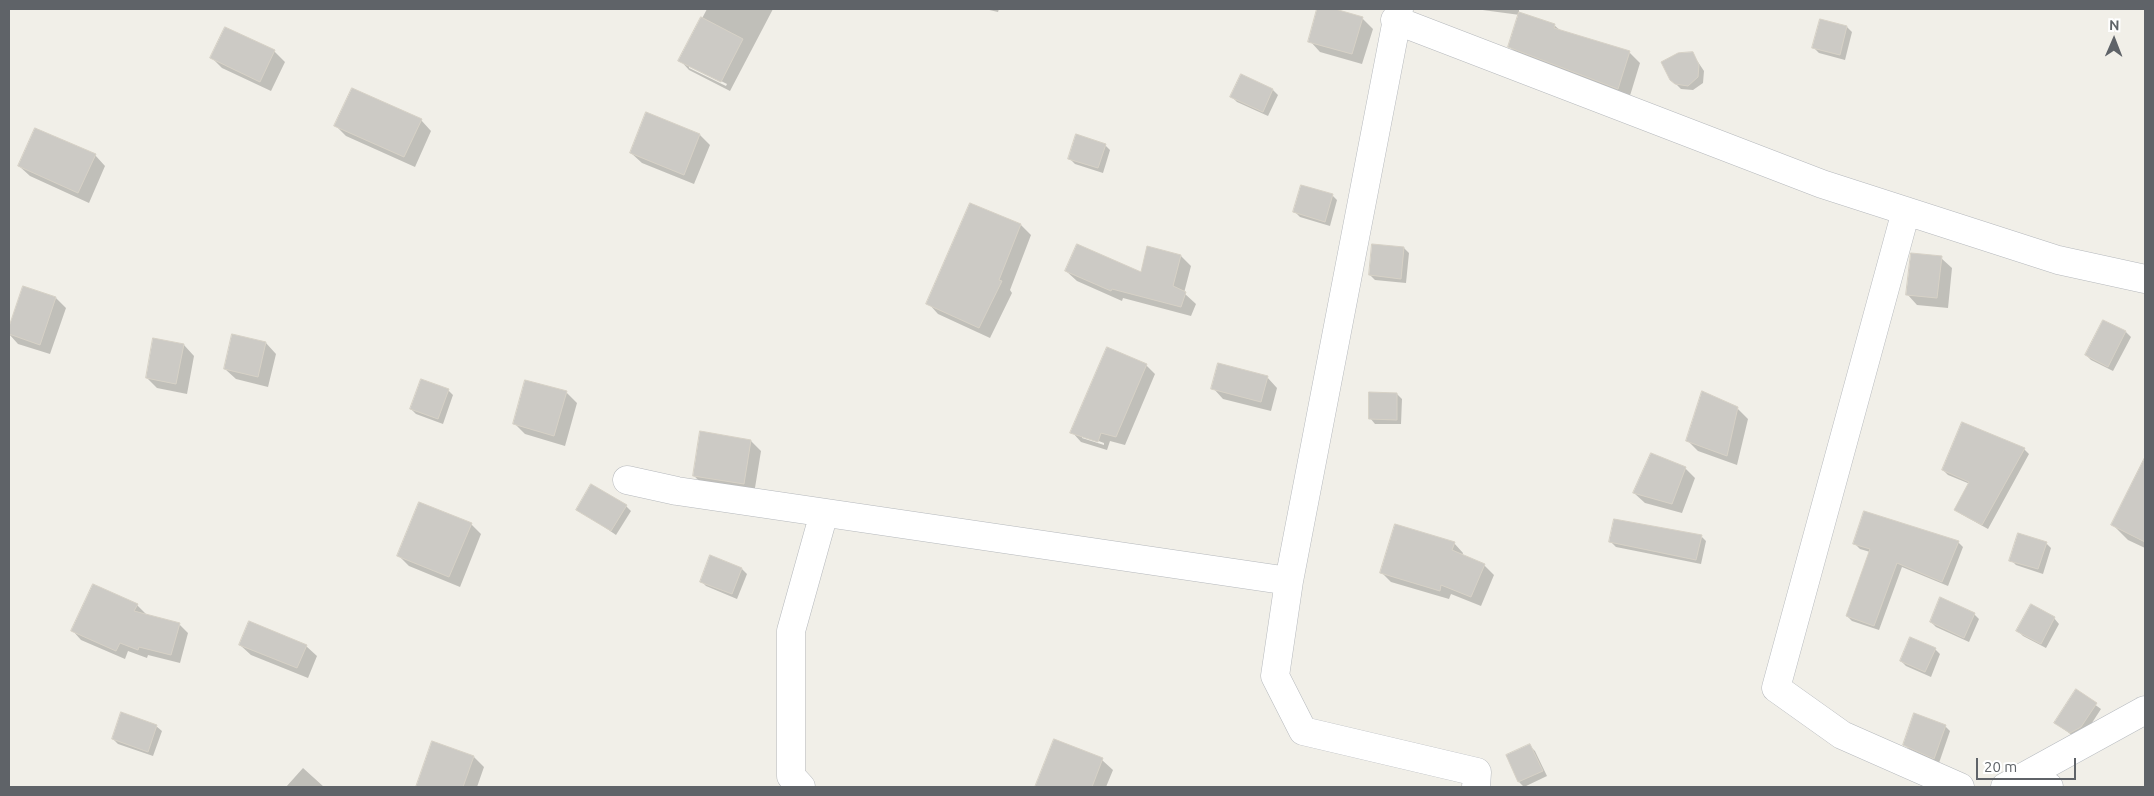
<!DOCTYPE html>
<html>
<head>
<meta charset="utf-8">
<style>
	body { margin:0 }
	#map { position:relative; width:2154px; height:796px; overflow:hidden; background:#f1efe8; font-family:Ubuntu,sans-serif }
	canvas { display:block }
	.frame { position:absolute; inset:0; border:10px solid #5f6368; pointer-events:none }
	.north { position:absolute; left:2089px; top:15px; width:50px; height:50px; -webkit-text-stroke:4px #fff; paint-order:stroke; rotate:1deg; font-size:14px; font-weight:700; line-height:20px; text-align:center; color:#5f6368 }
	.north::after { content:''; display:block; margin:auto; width:18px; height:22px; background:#5f6368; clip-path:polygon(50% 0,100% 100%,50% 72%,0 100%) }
	.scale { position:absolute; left:1976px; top:758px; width:100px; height:22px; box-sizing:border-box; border:2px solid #5f6368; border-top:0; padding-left:6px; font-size:15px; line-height:18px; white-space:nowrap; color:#5f6368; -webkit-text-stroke:4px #fff; paint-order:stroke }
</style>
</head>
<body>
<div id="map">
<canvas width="2154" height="796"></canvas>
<div class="frame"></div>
<div class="north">N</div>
<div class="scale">20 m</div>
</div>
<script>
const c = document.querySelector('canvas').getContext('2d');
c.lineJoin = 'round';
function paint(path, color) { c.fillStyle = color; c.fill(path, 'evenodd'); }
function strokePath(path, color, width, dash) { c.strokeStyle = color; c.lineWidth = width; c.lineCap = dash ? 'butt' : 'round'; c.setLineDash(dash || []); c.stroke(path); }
paint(new Path2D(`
	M707,9H773L730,91L689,70L680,60ZM689,65L727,84L726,86L689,68Z
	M985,9H999L998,12Z
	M1319,9H1330L1362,18L1373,29L1362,64L1320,52L1310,41Z
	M1475,9H1519V13L1554,25L1561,31L1629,52L1640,63L1629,99L1520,57L1509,46L1520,15Z
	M1821,21L1847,27L1852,32L1845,60L1819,53L1814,48Z
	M226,28L274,51L285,62L271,91L222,68L212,58Z
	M1692,53L1704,71L1703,83L1693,90L1681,89L1671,79Z
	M1273,90L1278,95L1268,116L1237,102L1232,97Z
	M647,114L700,135L710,145L694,184L642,163L631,153Z
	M421,120L431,131L415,167L346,136L336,126Z
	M1105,145L1110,150L1103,173L1075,164L1070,159Z
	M95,155L105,166L89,203L30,176L19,166Z
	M1332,195L1337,200L1330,226L1300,217L1295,212Z
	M970,205L1021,225L1031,235L1010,290L1012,293L990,338L938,314L928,303Z
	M1404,248L1409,253L1406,283L1375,280L1370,275Z
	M1181,256L1191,266L1184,293L1196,304L1191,316L1123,298L1122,301L1077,281L1066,271L1141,274Z
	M1941,258L1952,268L1948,308L1917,305L1907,294Z
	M24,287L56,298L66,308L50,354L18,344L9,334Z
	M2103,321L2126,332L2131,337L2113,371L2091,360L2086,355Z
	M266,343L276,354L268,387L236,379L225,369Z
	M184,345L194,356L187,394L157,388L147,378Z
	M1146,365L1155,374L1125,445L1110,441L1107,450L1081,442L1072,432ZM1082,435L1104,443V445L1082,438Z
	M1267,377L1277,388L1271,411L1223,399L1213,388Z
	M448,390L453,395L443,424L416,414L411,409Z
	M566,392L577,403L565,446L525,434L515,424Z
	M1397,394L1402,399L1401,424H1375L1370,418Z
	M1737,408L1748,419L1737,465L1698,451L1688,441Z
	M751,441L761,451L754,494L705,486L694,476Z
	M2024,449L2029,454L1988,529L1961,514L1956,509L1970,484L1948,475L1943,470Z
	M2143,465L2145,466V548L2128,540L2113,525Z
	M1685,468L1695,478L1682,513L1645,503L1634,493Z
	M626,506L631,511L616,535L578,509Z
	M471,524L481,534L460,587L409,566L399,556Z
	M1701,536L1706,541L1701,564L1616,547L1611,542Z
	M1958,542L1963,547L1948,586L1902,567L1879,630L1852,621L1847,616L1870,552L1860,549L1855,544Z
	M1454,543L1463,553L1462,556L1484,565L1494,575L1481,606L1451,594L1449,599L1391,582L1382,573Z
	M2046,543L2051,548L2043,574L2016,565L2011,560Z
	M711,557L742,569L747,574L737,599L706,586L701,581Z
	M137,605L146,614L145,615L179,624L188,633L180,663L148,655L147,658L128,651L125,659L81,640L73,631Z
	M2031,606L2054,618L2059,624L2046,648L2023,636L2018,631Z
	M1974,614L1979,619L1969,642L1936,627L1931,622Z
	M240,645L306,646L317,656L308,678L251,655Z
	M1935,649L1940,654L1931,677L1906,666L1901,661Z
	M2076,691L2101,709L2086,732L2076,738L2055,723Z
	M156,726L162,731L153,756L118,744L113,739Z
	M1945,726L1950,731L1939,763L1909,749L1904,744Z
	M1054,741L1102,760L1113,770L1106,787H1036Z
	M1530,746L1535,751L1547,776L1524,787L1519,782Z
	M474,757L484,767L477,787H424L419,782Z
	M303,768L324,787H286Z`), '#0003');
const building = new Path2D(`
	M1317,9H1335L1363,17L1352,54L1308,42Z
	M1519,12L1555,24L1554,28L1630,51L1618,89L1508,47Z
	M701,17L743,39L721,82L678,61Z
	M1820,19L1847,26L1840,55L1812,48Z
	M225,27L275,50L260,82L210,58Z
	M1693,52L1699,65L1698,77L1688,86L1675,84L1670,80L1661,62L1678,53Z
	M1241,74L1273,89L1263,112L1230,97Z
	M352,88L422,119L404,157L334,126Z
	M646,112L700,134L684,175L630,153Z
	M35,128L96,154L78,193L18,166Z
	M1076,134L1106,144L1098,168L1068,159Z
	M1301,185L1333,194L1325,222L1293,212Z
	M970,203L1021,224L999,280L1002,281L979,328L926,304Z
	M1077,244L1141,272L1147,246L1181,255L1173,286L1186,292L1181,307L1112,289L1111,291L1065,271Z
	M1372,244L1404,247L1401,279L1369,275Z
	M1911,253L1942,256L1937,298L1906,295Z
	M23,286L56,297L40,345L9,334V327Z
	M2103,320L2126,331L2108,367L2085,355Z
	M232,334L266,342L258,377L224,369Z
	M153,338L184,344L176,384L146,378Z
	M1107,347L1147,364L1116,437L1101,433L1098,442L1070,433Z
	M1218,363L1268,376L1261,402L1211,389Z
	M421,379L449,389L438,419L410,409Z
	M525,380L567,391L554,436L513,424Z
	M1702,391L1738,407L1727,456L1686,441Z
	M1369,392L1397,393V420L1369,419Z
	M1962,422L2025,448L1982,525L1954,510L1969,482L1942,470Z
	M700,431L751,440L744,484L693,476Z
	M1651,453L1686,467L1672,504L1633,493Z
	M2145,457V542L2111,525Z
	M591,484L627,505L611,531L576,510Z
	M419,502L472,523L449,577L397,556Z
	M1864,511L1959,541L1942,582L1897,563L1874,626L1846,616L1870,549L1853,544Z
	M1614,519L1702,535L1696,560L1609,542Z
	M1395,524L1455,542L1452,550L1485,564L1471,597L1441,585L1440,591L1380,573Z
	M2018,533L2047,542L2038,569L2009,561Z
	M710,555L742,568L732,594L700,582Z
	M93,584L138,604L134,611L180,623L171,655L139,647L138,650L120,643L116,651L71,631Z
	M1940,597L1975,613L1964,638L1930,622Z
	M2031,604L2055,617L2041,644L2016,631Z
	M249,621L307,645L297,668L239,645Z
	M1910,637L1936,648L1925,672L1900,661Z
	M2076,689L2097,703L2081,727L2070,733L2054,723Z
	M121,712L157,725L148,752L112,739Z
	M1914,713L1946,725L1934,759L1903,745Z
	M1054,739L1103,758L1092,787H1035Z
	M432,741L474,756L463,787H416Z
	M1530,744L1543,771L1518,782L1506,755Z`);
paint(building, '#cccac5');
strokePath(building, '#d6d1c6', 1);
const street = new Path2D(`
	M1399,9L1289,581L1275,676L1303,731L1477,772L1476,787
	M1395,20L1822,184L2058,260L2145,279
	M1906,211L1776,688L1842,735L1960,787
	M627,480L677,491L1289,581
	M2024,777L2049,787
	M801,787L791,776V631L824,513`);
const secondary = new Path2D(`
	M2005,787L2145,710`);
strokePath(street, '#b5b8bc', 29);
strokePath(secondary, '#b6babf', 29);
strokePath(street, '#fff', 28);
strokePath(secondary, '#fff', 28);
</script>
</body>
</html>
